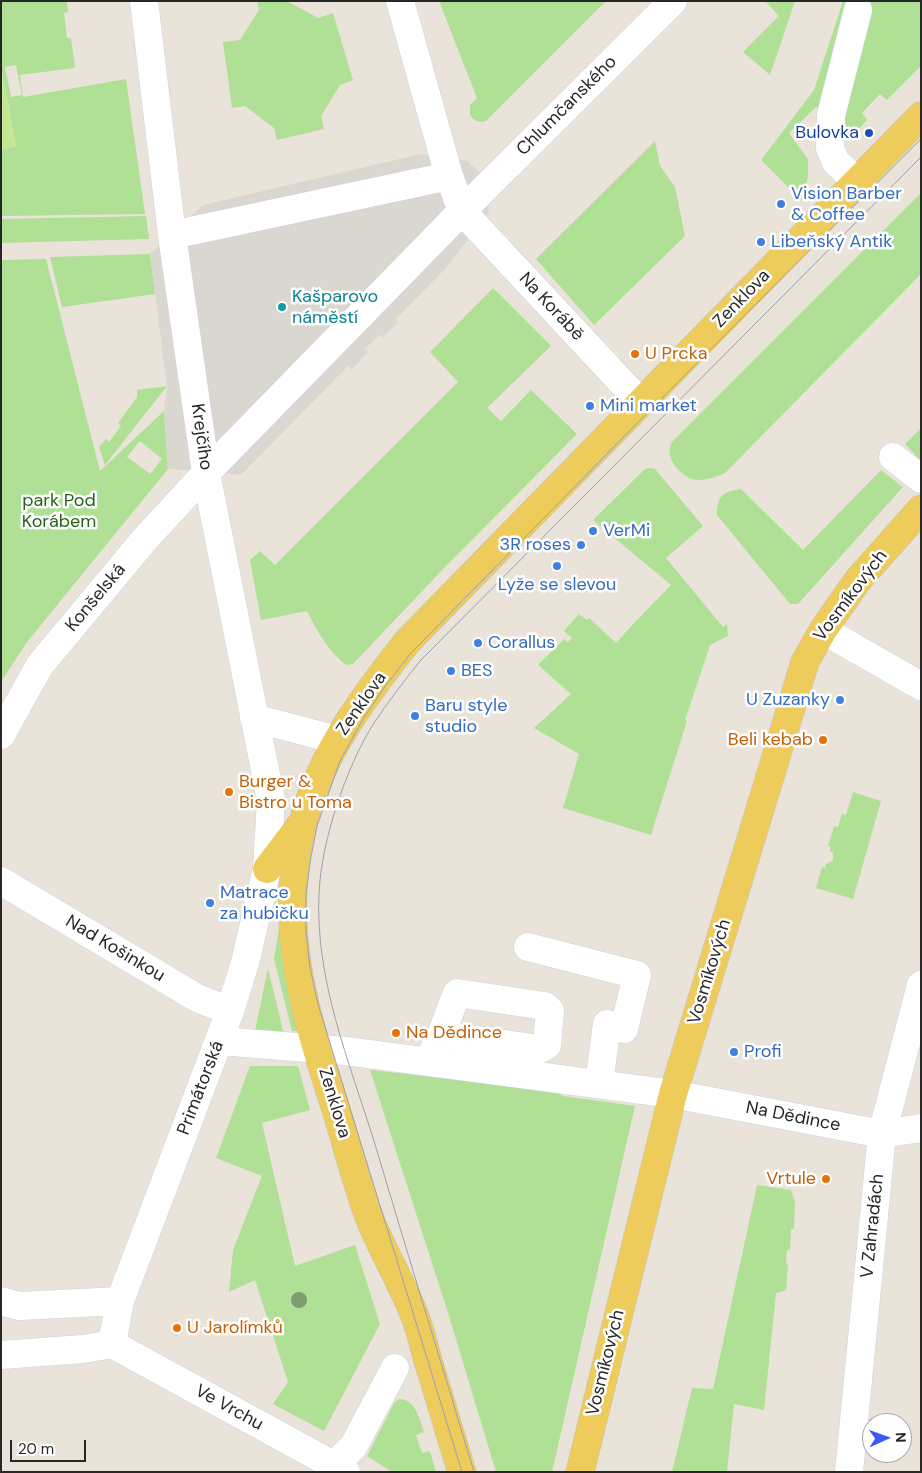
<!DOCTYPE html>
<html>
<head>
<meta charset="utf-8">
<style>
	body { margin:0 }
	#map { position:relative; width:922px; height:1473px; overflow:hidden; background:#eae3d9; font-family:"DM Sans",sans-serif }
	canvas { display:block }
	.frame { position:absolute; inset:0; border:2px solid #272727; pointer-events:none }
	.north { position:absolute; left:862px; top:1413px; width:50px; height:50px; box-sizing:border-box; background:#fff; border:1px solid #a9a9a9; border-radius:50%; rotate:88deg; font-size:14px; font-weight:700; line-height:20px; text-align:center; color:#272727 }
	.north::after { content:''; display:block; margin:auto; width:18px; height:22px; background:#3a5cf6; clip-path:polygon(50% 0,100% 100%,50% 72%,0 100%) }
	.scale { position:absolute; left:10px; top:1440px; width:76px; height:22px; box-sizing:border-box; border:2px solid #272727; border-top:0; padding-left:6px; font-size:15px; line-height:18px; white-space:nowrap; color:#272727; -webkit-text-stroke:4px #fff; paint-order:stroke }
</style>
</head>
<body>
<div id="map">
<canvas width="922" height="1473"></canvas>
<div class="frame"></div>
<div class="north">N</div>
<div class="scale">20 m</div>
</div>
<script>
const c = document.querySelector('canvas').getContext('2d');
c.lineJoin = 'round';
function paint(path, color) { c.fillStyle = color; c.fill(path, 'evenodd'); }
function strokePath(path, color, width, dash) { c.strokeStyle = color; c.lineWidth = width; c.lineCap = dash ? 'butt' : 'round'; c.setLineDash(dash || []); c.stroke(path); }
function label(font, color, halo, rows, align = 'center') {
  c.font = font + ' "DM Sans",sans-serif'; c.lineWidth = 5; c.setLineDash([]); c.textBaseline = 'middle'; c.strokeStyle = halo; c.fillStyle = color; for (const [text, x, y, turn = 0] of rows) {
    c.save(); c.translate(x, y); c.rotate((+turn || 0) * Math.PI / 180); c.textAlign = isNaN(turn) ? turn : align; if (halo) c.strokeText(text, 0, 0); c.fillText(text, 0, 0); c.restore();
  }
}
paint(new Path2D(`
	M1,1H67L68,12L64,13L67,38H71L75,68L20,75L23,97L126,79L145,214L1,216V149L16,146L1,67ZM16,65L22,95L11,97L5,67Z
	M257,1H287L318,18L333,13L353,80L340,85L321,116L324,129L277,140L274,128L245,106L232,108L223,42L240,40L259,10Z
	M439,1H606L487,120C480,124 474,121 470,115V105L477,98Z
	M765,1H795L770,75L743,52L779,16Z
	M843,1H921V66L887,100L880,94L862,113L867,120L846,142L845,118L831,115L816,107L789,133L808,159V177L802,201L761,160L814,90Z
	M655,141L660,166L675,187L685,236L594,325L536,259Z
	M921,193V274L725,473C716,477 708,480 698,480C686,480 672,466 670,455C669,451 670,447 671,443Z
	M146,216L149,239L1,243V219Z
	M150,254L155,294L62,307L50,257Z
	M46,259L100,471L164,411L168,469L27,642L1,682V260ZM140,441L162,459L150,474L127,457Z
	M493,288L551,346L487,408L501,421L531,390L577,434L444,568L353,664L346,665C328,651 317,631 307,611L261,620L250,560L260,551L275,565L458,382L430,352Z
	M167,386L105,465L99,447L106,439L109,442L121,426L118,423L137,397V390Z
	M921,428V461L905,444Z
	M650,468L655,469L703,526L666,558L723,627L727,624L728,636L710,645L685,720L687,721L651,835L563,808L579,754L534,728L571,694L538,665L564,639L568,642L572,638L564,631L579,614L587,620L589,618L616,643L634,623L671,585L593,520L645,469Z
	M881,470L903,487L798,604H790L717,515C717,495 723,492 741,489L803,550Z
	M853,792L881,801L853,899L816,888L822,867L825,868L826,864L831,862L833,859V853L830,851L831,847L828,846L834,826L838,827L842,814L846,815Z
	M282,911L300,1029L296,1031H292L274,958Z
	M268,968L283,1031H255Z
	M250,1066H298L310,1110L262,1123L295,1266L355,1245L380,1324L324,1431L273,1404L288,1382L255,1280L229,1292L233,1250L262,1176L216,1158Z
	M370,1070L553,1090L563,1096L635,1106L552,1472H496L449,1316Z
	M757,1185L791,1190L795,1202L794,1229H791L790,1250H787L786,1264H788L786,1290L776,1293L764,1410L734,1404L727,1472H672L692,1388L713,1389Z
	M399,1399C415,1398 420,1420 424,1432L416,1435L422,1453L430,1451L436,1472H392L367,1456L394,1403Z`), '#afe096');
paint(new Path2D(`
	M1,67L16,146L1,149Z`), '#c2e891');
paint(new Path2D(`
	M421,154L468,161L471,165L480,172L489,213L445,269L396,319L399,322L383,337L379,335L365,349L368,352L352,369L348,366L241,475L168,469L164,411L167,386L150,254L203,205Z`), '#dad6d0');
const minor = new Path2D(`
	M400,1L449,176L462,211L641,403
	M857,182L836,162L830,148L831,115L858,10
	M172,235L449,176
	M893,457L921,479
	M823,630L921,686
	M254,718L337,740
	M1,735L40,665L145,539L206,473L462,211L673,1
	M1,881L197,998L230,1011
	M528,947L637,975L624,1029L607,1024L599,1084
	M219,1041L346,1051L673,1094L882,1134L921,1128
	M428,1062L441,1035L540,1049L547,1045L550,1011L545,1006L457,993L441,1035
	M1,1301L19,1306L120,1301
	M112,1344L120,1301L230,1011L245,963L267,869L271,800L206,473L172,235L144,1
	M112,1344L346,1472
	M1,1355L83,1349L112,1344
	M331,1472L334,1465L353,1447L395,1368
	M849,1472L882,1134L921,985`);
const major = new Path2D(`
	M267,869L299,827
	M462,1472C450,1435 440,1398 428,1361C424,1345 420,1329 414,1314C401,1281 382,1250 369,1217C356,1182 347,1145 336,1110C305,1013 276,925 303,822C322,752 363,698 407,642L921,116
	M580,1472L673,1094L805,662L823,630L858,580L921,509`);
strokePath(minor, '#ced2e1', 29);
strokePath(major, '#c3c3c3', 29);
strokePath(minor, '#fff', 28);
strokePath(major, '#edcc5b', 28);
strokePath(new Path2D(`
	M462,1472L318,1004L310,968L306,932V893L311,857L317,826L340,761L363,719L386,685L411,653L668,392L921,139
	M474,1472C441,1362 407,1252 374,1141C349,1061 315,980 319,894C321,842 346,767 374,723C388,702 404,681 420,661L921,157`), '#9c9fb2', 1);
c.fillStyle = '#809c70';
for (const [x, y] of [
	[299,1300]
]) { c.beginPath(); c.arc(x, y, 8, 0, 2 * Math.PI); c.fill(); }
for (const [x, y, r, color] of [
	[869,133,5,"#1a4fb4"],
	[781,204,5,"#3f7fe0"],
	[761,242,5,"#3f7fe0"],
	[282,307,5,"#0f9aa8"],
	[635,354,5,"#e8710a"],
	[590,406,5,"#3f7fe0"],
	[593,531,5,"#3f7fe0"],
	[581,545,5,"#3f7fe0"],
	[557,566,5,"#3f7fe0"],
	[478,643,5,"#3f7fe0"],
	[451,671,5,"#3f7fe0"],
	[840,700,5,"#3f7fe0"],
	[415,716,5,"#3f7fe0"],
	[823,740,5,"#e8710a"],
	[229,792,5,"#e8710a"],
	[210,903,5,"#3f7fe0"],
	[396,1033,5,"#e8710a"],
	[734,1052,5,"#3f7fe0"],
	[826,1179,5,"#e8710a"],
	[177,1328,5,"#e8710a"]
]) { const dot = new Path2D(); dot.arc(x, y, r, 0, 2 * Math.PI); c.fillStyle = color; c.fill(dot); strokePath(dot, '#fff', 2); }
label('18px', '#272727', '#fff', [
	["Chlumčanského",567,106,-45],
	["Zenklova",742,299,-46],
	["Na Korábě",551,307,47],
	["Krejčího",201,437,82],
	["Vosmíkových",851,596,-53],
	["Konšelská",96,598,-50],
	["Zenklova",362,704,-55],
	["Nad Košinkou",115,949,31],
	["Vosmíkových",710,972,-73],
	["Primátorská",201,1088,-69],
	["Zenklova",334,1103,73],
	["Na Dědince",793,1117,11],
	["V Zahradách",873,1226,-84],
	["Vosmíkových",606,1363,-76],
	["Ve Vrchu",229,1408,29]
]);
label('18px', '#164399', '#fff', [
	["Bulovka",859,133]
], 'right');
label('18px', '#366cbe', '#fff', [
	["Vision Barber",791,194],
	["& Coffee",791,215],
	["Libeňský Antik",771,242],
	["Mini market",600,406],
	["VerMi",603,531],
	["3R roses",571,545,"right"],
	["Lyže se slevou",557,585,"center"],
	["Corallus",488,643],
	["BES",461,671],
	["U Zuzanky",830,700,"right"],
	["Baru style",425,706],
	["studio",425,727],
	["Matrace",220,893],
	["za hubičku",220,914],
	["Profi",744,1052]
], 'left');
label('18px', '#0d838f', '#fff', [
	["Kašparovo",292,297],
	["náměstí",292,318]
], 'left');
label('18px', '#c56008', '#fff', [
	["U Prcka",645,354],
	["Beli kebab",813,740,"right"],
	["Burger &",239,782],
	["Bistro u Toma",239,803],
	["Na Dědince",406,1033],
	["Vrtule",816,1179,"right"],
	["U Jarolímků",187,1328]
], 'left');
label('18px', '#29621a', '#fff', [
	["park Pod",59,501],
	["Korábem",59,522]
]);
</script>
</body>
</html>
